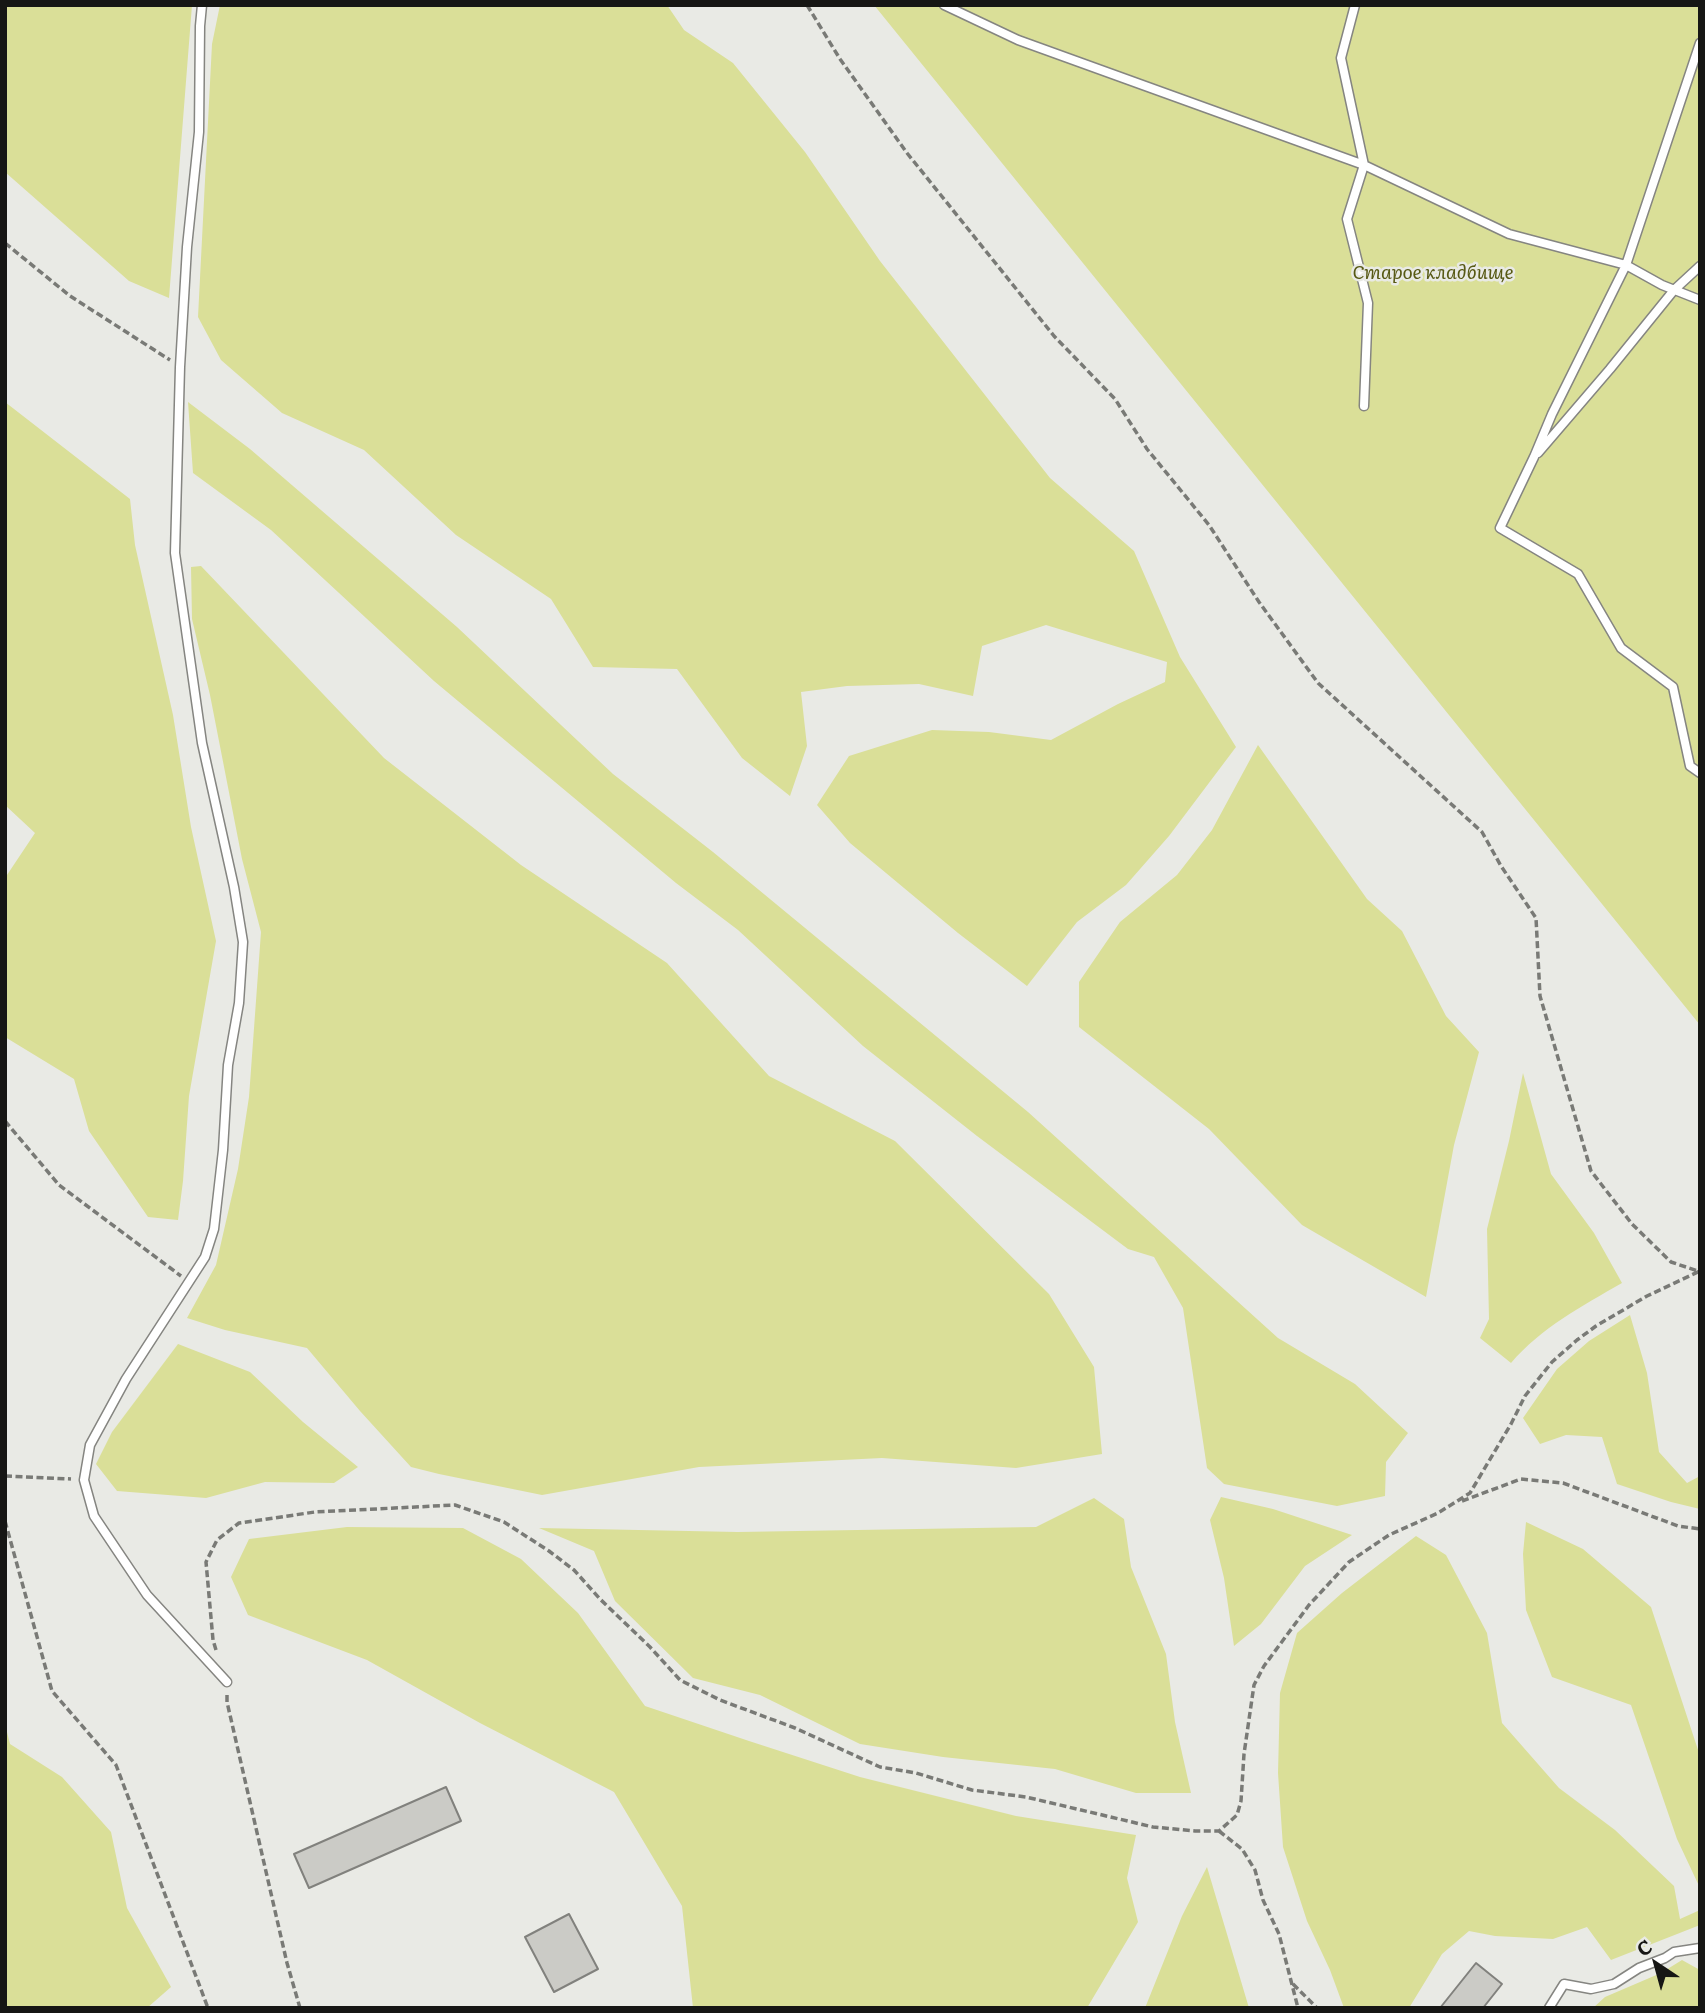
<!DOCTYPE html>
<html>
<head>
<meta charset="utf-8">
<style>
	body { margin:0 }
	#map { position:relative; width:1705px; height:2013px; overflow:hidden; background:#e9eae5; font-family:Literata,serif }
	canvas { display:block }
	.frame { position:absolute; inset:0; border:7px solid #161614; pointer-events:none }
	.north { position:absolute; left:1621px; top:1929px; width:70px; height:70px; -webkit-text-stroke:5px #e9eae5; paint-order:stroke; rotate:324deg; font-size:19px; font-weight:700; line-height:28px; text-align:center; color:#161614 }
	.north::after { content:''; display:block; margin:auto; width:24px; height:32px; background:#161614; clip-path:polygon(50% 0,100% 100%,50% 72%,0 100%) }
</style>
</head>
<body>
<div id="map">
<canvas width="1705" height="2013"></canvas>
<div class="frame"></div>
<div class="north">С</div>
</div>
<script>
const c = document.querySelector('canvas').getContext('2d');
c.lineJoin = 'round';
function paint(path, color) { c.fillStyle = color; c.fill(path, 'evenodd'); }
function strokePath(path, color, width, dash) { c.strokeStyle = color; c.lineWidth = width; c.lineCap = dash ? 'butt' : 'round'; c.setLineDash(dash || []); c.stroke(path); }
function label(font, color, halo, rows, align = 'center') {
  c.font = font + ' Literata,serif'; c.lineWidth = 5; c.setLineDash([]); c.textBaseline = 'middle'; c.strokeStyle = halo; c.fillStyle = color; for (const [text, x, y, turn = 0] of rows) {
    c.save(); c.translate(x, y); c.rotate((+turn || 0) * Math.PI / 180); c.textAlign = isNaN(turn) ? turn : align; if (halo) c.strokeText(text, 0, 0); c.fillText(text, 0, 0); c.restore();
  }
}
paint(new Path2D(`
	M5,5H192L169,298L129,281L5,172Z
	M220,5H667L684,30L733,63L805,152L880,261L1050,478L1134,551L1180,657L1236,747L1169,836L1126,885L1077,922L1027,986L958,933L850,843L817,805L849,756L932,730L989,732L1051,740L1118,704L1165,682L1167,662L1046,625L982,646L973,696L919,684L847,686L801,692L807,746L790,796L742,758L677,669L593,667L551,599L456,535L364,450L282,413L221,360L198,317L212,44Z
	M874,5H1700V1025Z
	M5,402L130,499L135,545L173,715L191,827L216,941L189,1096L183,1181L178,1220L148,1217L89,1131L74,1079L5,1037V878L35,833L5,805Z
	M188,402L250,449L457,627L613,774L713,852L1028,1112L1278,1338L1355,1384L1408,1433L1386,1462L1385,1496L1337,1506L1224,1484L1207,1468L1183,1308L1154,1257L1128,1249L977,1136L863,1046L738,930L676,883L434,681L271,530L193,473Z
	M201,566L384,758L521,865L667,963L769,1076L895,1141L1049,1294L1094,1367L1102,1454L1016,1468L882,1458L699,1467L542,1495L439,1474L411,1467L360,1411L307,1348L225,1330L187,1318L216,1265L238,1169L249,1097L261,932L242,859L210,695L192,619L191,567Z
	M1258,745L1367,899L1402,931L1446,1016L1479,1052L1454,1145L1426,1297L1302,1225L1209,1129L1079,1027V982L1120,922L1177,875L1212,830Z
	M1523,1073L1551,1174L1594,1233L1622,1283C1582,1306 1541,1328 1511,1363L1480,1338L1489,1319L1487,1229L1509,1141Z
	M1630,1315L1647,1373L1659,1452L1687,1483L1700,1476V1509L1671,1502L1617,1484L1602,1437L1566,1435L1540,1444L1523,1418L1557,1369L1589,1341Z
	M178,1344L250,1372L303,1422L358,1467L334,1483L265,1482L206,1498L117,1491L96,1464L112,1432Z
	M1221,1497L1273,1509L1352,1535L1305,1566L1261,1624L1234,1646L1224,1578L1210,1520Z
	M1094,1498L1124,1519L1131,1567L1166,1654L1175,1722L1191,1793H1136L1055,1769L943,1757L860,1744L760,1695L693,1678L615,1601L594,1551L539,1528L738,1532L1036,1527Z
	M1526,1522L1583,1549L1651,1607L1700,1756V1888L1677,1839L1631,1705L1552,1677L1526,1610L1523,1554Z
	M347,1527L463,1528L521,1559L578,1613L645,1706L749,1741L860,1777L1016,1816L1136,1835L1127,1878L1138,1922L1087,2008H693L682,1906L614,1792L480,1723L367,1660L248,1615L231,1577L249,1539Z
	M1416,1536L1446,1555L1487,1633L1502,1723L1559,1788L1615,1830L1674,1886L1680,1919L1700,1910V1925L1611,1960L1587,1927L1553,1939L1495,1936L1469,1931L1442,1954L1409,2008H1344L1330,1970L1307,1921L1283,1847L1278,1773L1280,1693L1297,1633L1342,1593Z
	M5,1724L10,1744L62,1777L111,1832L127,1908L171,1987L147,2008H5Z
	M1207,1867L1249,2008H1145L1182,1916Z
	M1682,1960L1700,1970V2008H1593L1605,1997L1661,1973Z`), '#dadf98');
const building = new Path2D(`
	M446,1787L461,1821L309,1888L294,1854Z
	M569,1914L598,1969L554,1992L525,1937Z
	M1476,1963L1502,1984L1483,2008H1440Z`);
paint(building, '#cbcbc6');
strokePath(building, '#81817d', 2);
const lane = new Path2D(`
	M202,5L200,26L199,132L187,247L180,367L175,553L202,743L234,887L243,942L239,1003L228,1065L223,1150L214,1229L205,1257L126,1379L90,1445L84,1480L94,1516L147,1595L227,1682
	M944,5L1018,40L1364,165L1509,234L1626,265L1662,285L1700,300
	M1355,5L1341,58L1364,165L1347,219L1368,303L1364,406
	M1700,43L1626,265L1552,414L1534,457L1500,528L1578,574L1621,648L1673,687L1690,766L1700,773
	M1538,453L1610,369L1674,290L1700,266
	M1549,2008L1564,1984L1591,1989L1614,1984L1639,1968L1665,1958L1674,1952L1700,1948`);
strokePath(lane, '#858581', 11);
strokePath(new Path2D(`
	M807,5L840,59L907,153L1054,336L1115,399L1147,449L1209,525L1259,602L1318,683L1482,832L1501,866L1536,918L1540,996L1591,1171L1632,1224L1671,1262L1698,1271
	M5,243L70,296L170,360
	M5,1121L59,1185L181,1276
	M5,1476L71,1479
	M1462,1501L1521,1479L1563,1483L1678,1526L1700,1529
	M5,1521L52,1691L116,1765L208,2008
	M216,1650L213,1640L206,1562L217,1540L239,1523L315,1512L455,1505L504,1522L549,1551L574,1570L600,1599L650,1647L680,1680L720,1700L795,1728L880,1767L916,1773L972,1790L1026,1797L1153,1827L1195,1831H1219L1237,1815L1241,1801L1244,1754L1254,1685L1264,1666L1309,1605L1349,1562L1389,1535L1438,1513L1470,1493L1511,1424L1525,1396L1552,1362L1577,1340L1596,1326L1647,1296L1700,1271
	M227,1695V1702L287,1963L300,2008
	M1219,1831L1242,1849L1255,1870L1263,1900L1279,1934L1298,2008
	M1293,1984L1317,2008`), '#797a76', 3.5, [7, 3.5]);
strokePath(lane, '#fff', 8);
label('italic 19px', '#575914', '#e9eae5', [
	["Старое кладбище",1433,273]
]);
</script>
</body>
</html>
